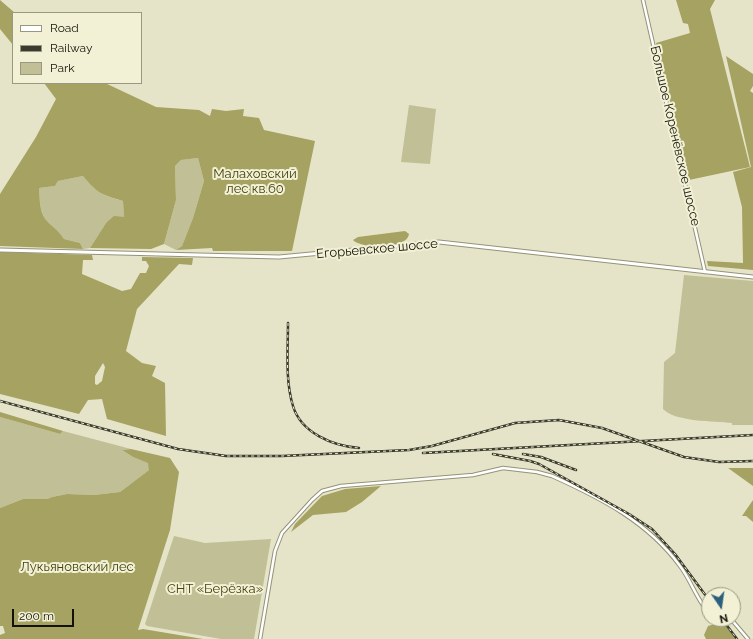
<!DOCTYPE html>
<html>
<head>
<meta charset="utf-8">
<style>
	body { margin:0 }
	#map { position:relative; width:753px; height:639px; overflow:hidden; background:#e5e4c8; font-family:Raleway,sans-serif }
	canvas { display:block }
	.legend { position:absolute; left:12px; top:12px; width:130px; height:72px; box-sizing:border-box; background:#f2f1d5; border:1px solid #989883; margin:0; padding:5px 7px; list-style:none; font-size:12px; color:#121208 }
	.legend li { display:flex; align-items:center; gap:8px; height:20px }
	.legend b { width:20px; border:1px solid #989883 }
	.north { position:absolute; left:701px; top:587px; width:40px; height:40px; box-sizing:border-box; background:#f2f1d5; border:1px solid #989883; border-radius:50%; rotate:167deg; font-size:11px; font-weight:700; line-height:16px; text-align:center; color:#121208 }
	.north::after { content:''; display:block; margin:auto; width:14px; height:18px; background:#2d607d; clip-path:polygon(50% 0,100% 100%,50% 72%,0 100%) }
	.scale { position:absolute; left:12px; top:609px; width:62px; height:18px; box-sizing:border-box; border:2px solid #121208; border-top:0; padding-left:5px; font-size:12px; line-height:14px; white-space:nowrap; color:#121208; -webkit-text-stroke:3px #f2f1d5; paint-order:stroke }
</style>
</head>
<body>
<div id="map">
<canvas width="753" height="639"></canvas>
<ul class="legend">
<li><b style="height:5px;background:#fff"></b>Road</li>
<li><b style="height:5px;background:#3b3b2d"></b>Railway</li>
<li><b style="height:11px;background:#c0bf96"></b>Park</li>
</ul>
<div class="north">N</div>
<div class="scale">200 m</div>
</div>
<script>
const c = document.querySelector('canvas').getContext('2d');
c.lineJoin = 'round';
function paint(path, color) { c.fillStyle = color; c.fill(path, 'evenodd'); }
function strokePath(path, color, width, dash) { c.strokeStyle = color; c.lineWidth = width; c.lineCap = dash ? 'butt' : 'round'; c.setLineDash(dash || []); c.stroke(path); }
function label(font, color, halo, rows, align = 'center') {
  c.font = font + ' Raleway,sans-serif'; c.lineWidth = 4; c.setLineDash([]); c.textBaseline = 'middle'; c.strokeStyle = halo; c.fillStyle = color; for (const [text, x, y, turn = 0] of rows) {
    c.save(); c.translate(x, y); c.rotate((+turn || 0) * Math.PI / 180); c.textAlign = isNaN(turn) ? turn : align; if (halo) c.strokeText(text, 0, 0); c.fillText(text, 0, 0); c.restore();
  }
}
paint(new Path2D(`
	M409,105L436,109L430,164L401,162Z
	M198,158L204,181L193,218L182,246L176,250L164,244L176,200L175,166L181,160Z
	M83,176C96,192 104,196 123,201L124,217L106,223L90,248L83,249L80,243L64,239C59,231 54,228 48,222C39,214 40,200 39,188L55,186L58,181Z
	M684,275L753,281V425H732V423C714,421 675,422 663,409L664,362L675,353Z
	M0,417L60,434L63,431L131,449L122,450L133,457L149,463V470L120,492L94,495L67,494L52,497L49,499H23L0,508Z
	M174,536L205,543L271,539L254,639H221L147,626L145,624Z`), '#c0bf96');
paint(new Path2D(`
	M0,0L15,13H13V45L0,29Z
	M676,0H715L710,9L750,167L689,180L656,43L690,33L688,24L683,23Z
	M726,56L753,74V86L750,91L753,93V270L708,266L707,261L743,263L742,207L733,172L751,167Z
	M44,83H105L156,107L199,110L210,116L212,109L226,111L244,109L243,116L259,118L264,130L315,141L292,251H213L212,248L176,250L182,246L193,218L204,181L198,158L181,160L175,166L176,200L164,244L151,249L90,248L106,223L114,216L124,217L123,201C101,194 98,194 83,176L58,181L55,186L39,188C40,200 39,214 48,222C54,228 59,231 64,239L80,243L83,249L0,246V194L36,137L56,99Z
	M405,231L409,234C407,250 361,249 353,240L358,237Z
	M0,252L92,255L93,260H83L82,274L122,291L131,289L140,273H146L149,266L146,261H142V257L193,258L192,265L179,264L137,309L126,351L142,363L156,366L152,376L165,383L166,436L107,419L102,399L88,400L79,414L0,394ZM103,363L105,367L102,381L97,385L95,384V376Z
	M0,412L63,431L60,434L0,417Z
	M131,449L170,458L179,472L170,530L138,630L143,629L203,639H0V635L5,633L3,626H0V508L23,499H48L52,497L67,494L94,495L120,492L149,470L148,463L133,457L122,450Z
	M728,468H753V486Z
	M381,486L362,502L346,512L313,515L291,532L295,524L322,496L345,489Z
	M753,500V522L746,516H742Z
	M715,624L726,626L736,639H706L704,635L708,626Z`), '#a5a262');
const secondary = new Path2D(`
	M643,0L705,272
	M731,619L748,639
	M260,639L275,551L282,533L312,500L322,491L341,486L473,475L503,468L537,472L552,476C601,498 648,522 680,566C690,579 695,595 705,608L709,610`);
const primary = new Path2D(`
	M0,250L279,257L439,242L753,277`);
strokePath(secondary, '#949379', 4.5);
strokePath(primary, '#949379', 5);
strokePath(secondary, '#fff', 2.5);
strokePath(primary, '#fff', 3);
const rail = new Path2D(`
	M288,323C288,350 285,380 293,406C301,433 333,446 359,448
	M0,401L178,449L226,456H282L409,450L432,446L515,423L559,420L602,428L684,457L719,462L753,461
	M423,453L753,435
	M493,454L530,461L539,464L629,514L652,529L675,554L709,600
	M523,454L541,457L576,470
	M722,619L737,639`);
strokePath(rail, '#3b3b2d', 2.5);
strokePath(rail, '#f2f1d5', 1, [3]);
label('13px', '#121208', '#f2f1d5', [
	["Большое Коренёвское шоссе",675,136,77],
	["Егорьевское шоссе",377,249,-5]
]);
label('13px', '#464310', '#f2f1d5', [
	["Малаховский",255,174],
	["лес кв.60",255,189],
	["Лукьяновский лес",77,567],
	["СНТ «Берёзка»",215,589]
]);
</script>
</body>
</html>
